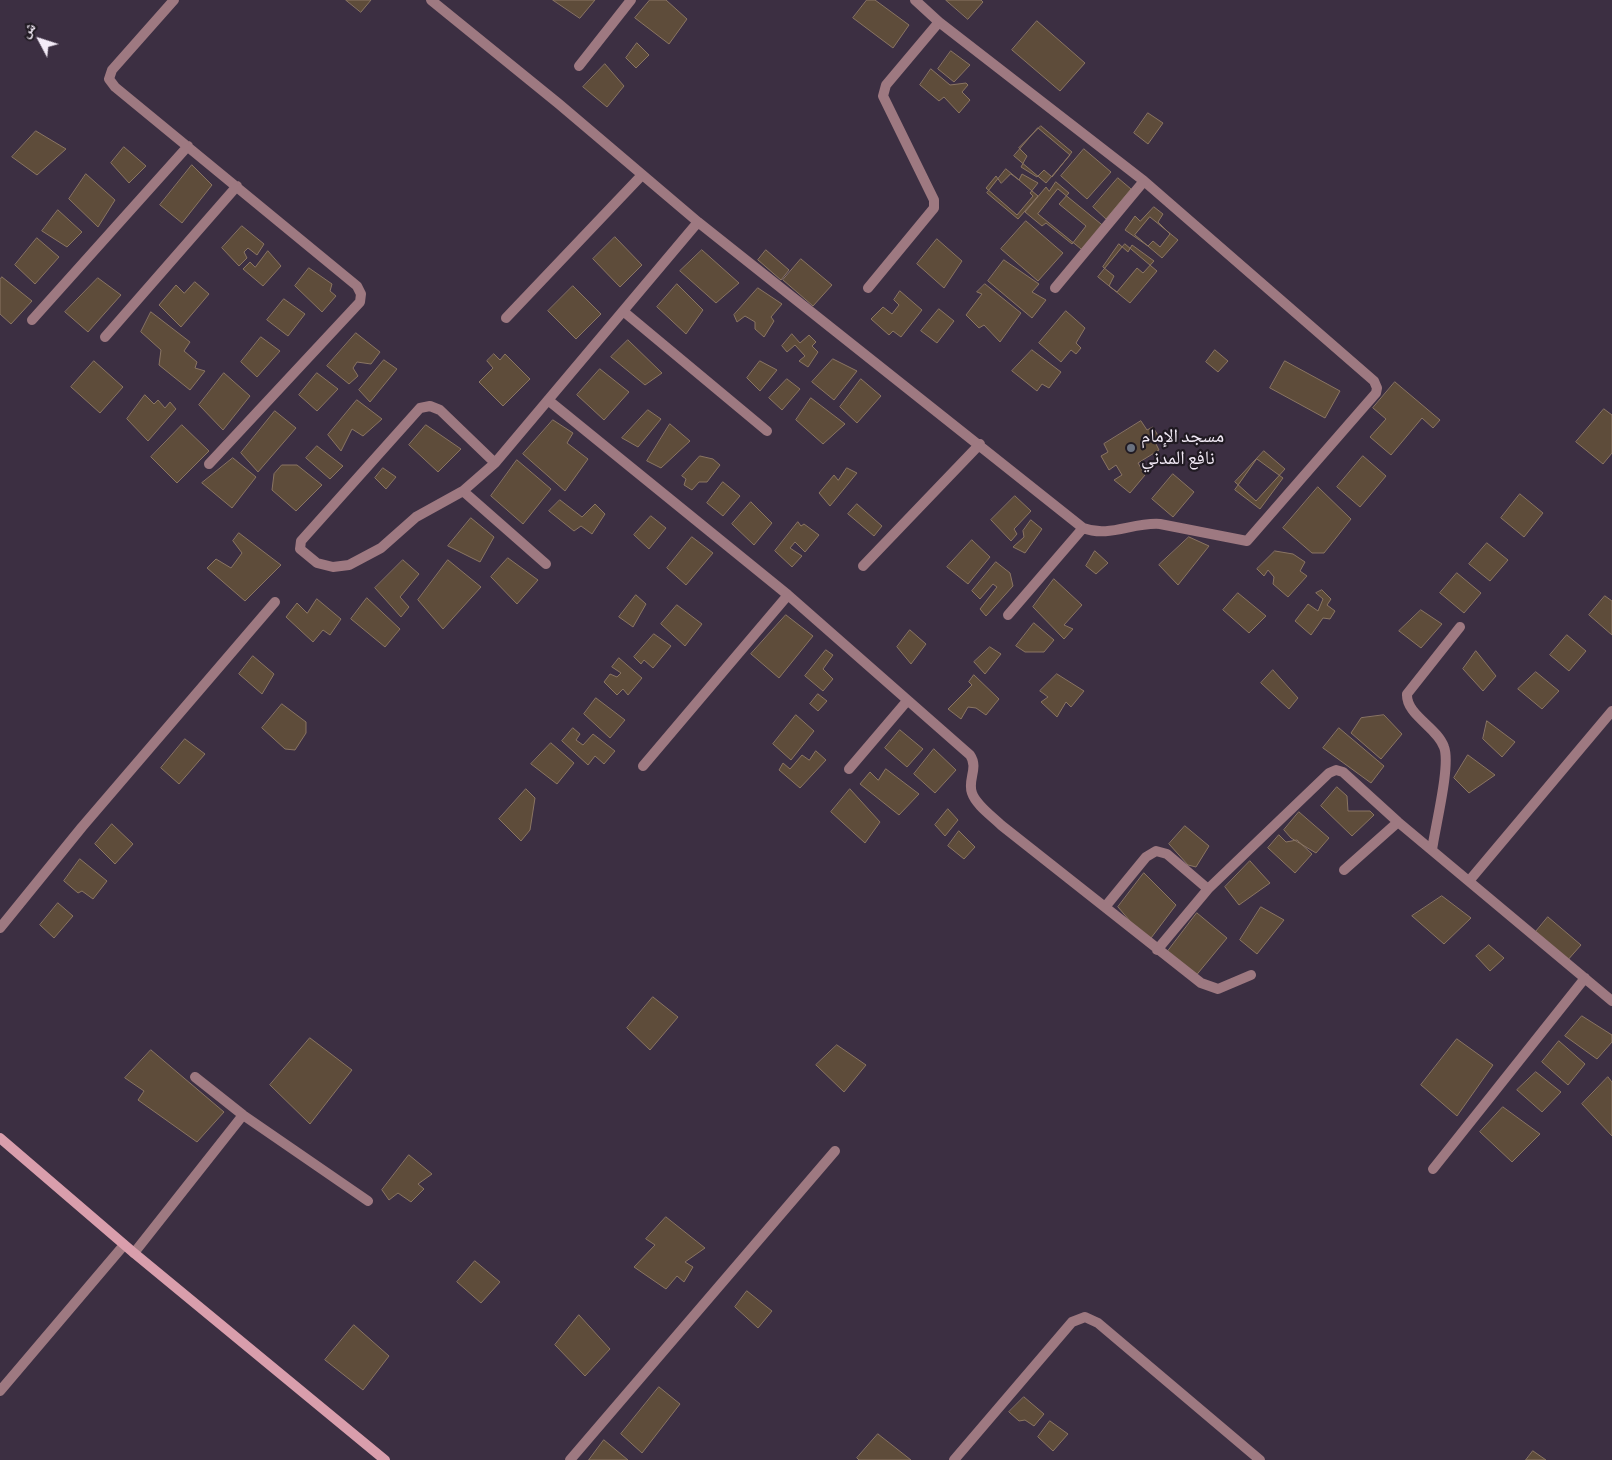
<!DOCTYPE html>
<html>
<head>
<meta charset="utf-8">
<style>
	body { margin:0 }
	#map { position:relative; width:1612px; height:1460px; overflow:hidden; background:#3c2f42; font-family:"Sofia Sans Condensed","Noto Naskh Arabic",sans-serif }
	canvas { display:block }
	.north { position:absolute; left:15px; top:15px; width:50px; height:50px; -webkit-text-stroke:4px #201a22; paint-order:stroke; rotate:310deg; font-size:14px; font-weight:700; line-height:20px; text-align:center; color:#f3ebf7 }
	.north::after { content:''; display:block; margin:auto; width:18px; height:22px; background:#f3ebf7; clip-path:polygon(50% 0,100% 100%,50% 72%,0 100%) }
</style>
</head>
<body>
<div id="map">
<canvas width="1612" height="1460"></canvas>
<div class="north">ش</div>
</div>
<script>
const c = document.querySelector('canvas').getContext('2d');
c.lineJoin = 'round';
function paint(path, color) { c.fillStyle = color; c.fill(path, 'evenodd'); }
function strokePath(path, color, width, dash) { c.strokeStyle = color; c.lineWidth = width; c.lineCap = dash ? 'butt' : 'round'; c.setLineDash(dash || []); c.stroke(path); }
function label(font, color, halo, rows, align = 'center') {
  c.font = font + ' "Sofia Sans Condensed","Noto Naskh Arabic",sans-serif'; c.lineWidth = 4.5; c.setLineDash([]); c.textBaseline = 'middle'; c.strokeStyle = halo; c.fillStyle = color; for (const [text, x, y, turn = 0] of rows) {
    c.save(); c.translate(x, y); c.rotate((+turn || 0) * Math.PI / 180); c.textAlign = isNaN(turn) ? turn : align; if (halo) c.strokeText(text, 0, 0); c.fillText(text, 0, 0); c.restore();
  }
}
const building = new Path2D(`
	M346,0H371L361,12Z
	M553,0H595L580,18Z
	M650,0H666L687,19L669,44L635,18Z
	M867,0H875L909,25L893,48L853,18Z
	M946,0H981L983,2L968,19Z
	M1037,21L1085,63L1060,91L1012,50Z
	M637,43L649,55L636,68L626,58Z
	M951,51L970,65L954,82L938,69Z
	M605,64L624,86L607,107L583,87Z
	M931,69L950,85L966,83L968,85L962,92L970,100L959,113L944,97L939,101L920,85Z
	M1148,113L1163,123L1148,144L1134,133Z
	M1041,126L1072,152L1052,177L1044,170L1037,177L1021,167L1027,156L1019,148Z
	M1038,128L1070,155L1046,183L1014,156Z
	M36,131L66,149L37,175L12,157Z
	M124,147L146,166L129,183L111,163Z
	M1084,149L1111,172L1087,199L1061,176Z
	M192,165L212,185L182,223L160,205Z
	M1006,169L1038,196L1018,219L987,193Z
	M86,174L115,200L98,227L69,199Z
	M1011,174L1019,180L1022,174L1038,183L1030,193L1033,196L1017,215L986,188L996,176L1001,183Z
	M1118,178L1131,189L1106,219L1093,207Z
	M1056,182L1069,193L1059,204L1086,226L1072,244L1046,223L1042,226L1025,212L1046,187L1049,191Z
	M1058,189L1106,228L1086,253L1038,214Z
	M1154,207L1163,214L1158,222L1170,234L1160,247L1153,241L1148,246L1125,230L1135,216L1140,221Z
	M58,210L82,232L67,247L42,231Z
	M1150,217L1178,240L1162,258L1135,235Z
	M1026,221L1063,253L1038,281L1001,249Z
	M242,226L264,244L257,255L248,248L244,252L247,258L239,266L222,248Z
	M615,237L642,265L620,287L593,259Z
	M37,238L59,257L35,284L15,265Z
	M937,239L962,261L944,288L917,264Z
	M1119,244L1128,252L1132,245L1154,261L1143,273L1137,268L1117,292L1109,286L1114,276L1103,267Z
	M1125,244L1157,271L1130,303L1098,277Z
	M702,250L739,283L716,303L680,271Z
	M766,250L789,270L781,280L758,260Z
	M268,251L281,266L263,286L243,269L250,262L255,267Z
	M801,259L832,285L813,306L783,280Z
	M1004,260L1039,284L1032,292L1046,300L1032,318L988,281Z
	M309,268L332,284L330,291L336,296L322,312L295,286Z
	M2,277L32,301L11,324L0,314V280Z
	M98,278L121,295L88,332L65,312Z
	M195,282L209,294L181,327L159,305L176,285L184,293Z
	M677,284L703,310L686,334L657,307Z
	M985,284L1021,313L1000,342L984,325L979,328L966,315L982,294L977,292Z
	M573,286L601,314L576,339L548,311Z
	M758,288L782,304L771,317L774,321L764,337L755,329V322L745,316L737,322L734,315Z
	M900,291L922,310L901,337L893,331L889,335L871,319L883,307L892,314L899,305L894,300Z
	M284,299L305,314L288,336L267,320Z
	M939,309L954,321L937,343L921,331Z
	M1066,311L1085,328L1076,343L1081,348L1076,354L1071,350L1061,362L1039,343Z
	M151,312L190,342L184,351L197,362L195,368L205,371L190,390L159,365L161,350L141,332Z
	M356,333L380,352L371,364L357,362L353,368L358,376L349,384L327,366Z
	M792,334L800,343L809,335L816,342L812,346L818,352L808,367L799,361L805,356L795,345L787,352L782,346Z
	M261,337L280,351L257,377L241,362Z
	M628,340L662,373L645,385L611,357Z
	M1032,350L1061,372L1049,388L1042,384L1037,391L1012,371Z
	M1215,350L1228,361L1218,372L1206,362Z
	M494,354L500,360L505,354L530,379L503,406L479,382L493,368L487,361Z
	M833,359L857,371L834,400L812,382Z
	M384,360L397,369L370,402L359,390Z
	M94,361L123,387L100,413L71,387Z
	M760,361L777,370L760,391L747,378Z
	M1285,361L1340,391L1325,418L1270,388Z
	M600,369L629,392L604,420L577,395Z
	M224,373L250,396L223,430L199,405Z
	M317,373L338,389L317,411L299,395Z
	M787,379L800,389L782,410L769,398Z
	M861,379L881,396L857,423L840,407Z
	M1395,382L1440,420L1433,428L1422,418L1391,455L1370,437L1386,419L1373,408Z
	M145,395L154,404L158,400L165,408L170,402L176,409L148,441L127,419Z
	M811,398L845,424L823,444L796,420Z
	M357,400L382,419L363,436L352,429L341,451L328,435Z
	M1604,409L1612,415V453L1603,464L1576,442Z
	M648,410L661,419L638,447L622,438Z
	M275,411L296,428L258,472L241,453Z
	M553,420L573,433L567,443L588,459L565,491L523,454Z
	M1141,421L1147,430L1153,427L1160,439L1155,442L1159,450L1138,463L1145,475L1130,493L1114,480L1122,475L1116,465L1109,470L1101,456L1108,452L1104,444Z
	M670,424L690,441L661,468L647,461Z
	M182,425L209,451L177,483L151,457Z
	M426,425L461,449L438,472L409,445Z
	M317,446L343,466L330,479L306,458Z
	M1264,451L1285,469L1256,501L1235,482Z
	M700,456L713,459L720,465L707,482H699L692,490L684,485L686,479L682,476Z
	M1363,456L1386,476L1360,507L1337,487Z
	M233,458L256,477L232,508L202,483Z
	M1257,459L1283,478L1260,509L1235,490Z
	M517,460L551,489L523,524L491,496Z
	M282,465H297L322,485L296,511L272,490L274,474Z
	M383,468L396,477L386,489L375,478Z
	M847,468L857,473L830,506L819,493L834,475L838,480Z
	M1173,474L1194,492L1173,517L1152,499Z
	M723,482L740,496L723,516L707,503Z
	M1318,487L1351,519L1324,553H1312L1283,528Z
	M1520,494L1543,513L1524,537L1501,518Z
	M1015,496L1031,511L1014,529L1017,534L1011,541L991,520Z
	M560,500L582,517L595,504L605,514L592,534L581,526L574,531L549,511Z
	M751,502L772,523L754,545L732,524Z
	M857,504L882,526L874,536L848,514Z
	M651,516L666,528L649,549L634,535Z
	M471,518L494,537L480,562L448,546Z
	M1031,520L1042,529L1025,553L1013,547L1024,537L1023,531Z
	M798,522L801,526L804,524L819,535L805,552L795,542L790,548L802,556L792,567L775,551Z
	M239,533L281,565L245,601L207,568L216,559L231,568L242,553L233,541Z
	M692,537L713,553L686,585L667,568Z
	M1189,537L1209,546L1178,585L1159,565Z
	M972,540L990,557L968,584L947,567Z
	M1487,543L1508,560L1490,581L1469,564Z
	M1095,551L1108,563L1096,574L1086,566Z
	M1275,551L1293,554L1305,562L1300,571L1307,576L1288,597L1273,584L1274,577L1268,570L1264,576L1257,569Z
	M508,558L538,580L517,604L491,577Z
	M403,560L419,574L400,597L409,607L401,617L375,588Z
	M448,560L481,587L443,629L418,600Z
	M996,562L1010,573L1013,586L986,616L980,609L997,587L993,584L980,599L972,591Z
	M1457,573L1481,593L1464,613L1440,593Z
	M1054,579L1082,605L1064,625L1073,629L1064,639L1033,607Z
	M1322,590L1331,599L1327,605L1335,611L1330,619L1323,618L1311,635L1295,621L1308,604L1318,611L1323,599L1316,593Z
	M1238,593L1266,616L1249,633L1223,610Z
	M636,595L646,604L633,627L619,617Z
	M1605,596L1612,601V635L1589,615Z
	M367,598L400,629L385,647L351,619Z
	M317,599L341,619L330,635L323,630L313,642L286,617L297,603L307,613Z
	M677,605L702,624L685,646L661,624Z
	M1421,610L1442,624L1421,648L1399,631Z
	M786,615L813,636L779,678L751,654Z
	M1034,623L1054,640L1044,652H1025L1016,646Z
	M910,630L926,644L911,664L897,647Z
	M654,634L671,646L653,668L644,660L641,664L634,657Z
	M1567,635L1586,651L1569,671L1550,655Z
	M990,647L1001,654L985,674L974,662Z
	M826,650L833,655L823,669L833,679L823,691L805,676Z
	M1476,651L1496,676L1483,691L1463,669Z
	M253,656L274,674L262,694L239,674Z
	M619,658L642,678L628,695L623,689L617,695L604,682L610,674L617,677L621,673L612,667Z
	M1273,670L1298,698L1289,709L1261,683Z
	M1536,672L1559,691L1542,709L1518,689Z
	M1057,674L1084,691L1071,707L1066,702L1057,717L1041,702L1048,697L1040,691Z
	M974,675L999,699L986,715L976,708L968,707L961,719L948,709L972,685L969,682Z
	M818,694L827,701L818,711L810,704Z
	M596,698L625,720L610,738L584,714Z
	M282,704L306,722V733L295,750L285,749L262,728Z
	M796,715L814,731L791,760L773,744Z
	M1384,715L1402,734L1381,759L1351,733L1361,718Z
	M1487,721L1515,742L1502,757L1483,739Z
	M573,728L580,734L576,740L583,745L593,734L615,751L604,764L595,756L588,765L562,741Z
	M1339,728L1384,766L1371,783L1323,748Z
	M900,730L923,749L907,767L885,748Z
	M185,739L205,754L179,784L161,768Z
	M551,743L574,763L557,784L531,764Z
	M934,749L956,770L935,793L914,774Z
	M816,751L826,760L800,788L779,770L783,763L790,769L802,755L809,760Z
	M1468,755L1495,775L1469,793L1454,778Z
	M886,769L919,794L899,815L860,784L870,772L878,780Z
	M1337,787L1347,796L1348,811H1370L1374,815L1352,836L1321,806Z
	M526,789L535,798L530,830L521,841L499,819Z
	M850,789L880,822L865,843L831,812Z
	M948,809L958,820L945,836L935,825Z
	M1299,812L1329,838L1316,853L1291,838L1284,830Z
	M112,824L133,844L115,864L95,844Z
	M1185,826L1209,846L1196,867L1188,865L1169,844Z
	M959,831L975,847L964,859L948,846Z
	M1279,835L1286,842L1297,840L1312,854L1295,873L1268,848Z
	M80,859L107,881L93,899L82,891L78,893L64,881Z
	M1250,861L1270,883L1239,905L1225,887Z
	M1144,873L1176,905L1148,942L1118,907Z
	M1442,896L1471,918L1444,944L1412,916Z
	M58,903L73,916L54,938L40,925Z
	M1261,907L1284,920L1257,954L1240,940Z
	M1197,913L1227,938L1194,978L1165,955Z
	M1548,917L1581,945L1566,962L1534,934Z
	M1489,945L1504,958L1490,971L1476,956Z
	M653,997L678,1017L650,1050L627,1028Z
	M1582,1016L1612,1035V1042L1597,1059L1565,1036Z
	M310,1038L352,1070L310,1124L270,1085Z
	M1457,1039L1493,1065L1457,1116L1421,1085Z
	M1559,1041L1585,1064L1568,1085L1542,1062Z
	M837,1045L866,1065L844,1092L816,1065Z
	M151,1050L224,1112L197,1142L138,1100L144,1091L125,1078Z
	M1536,1072L1561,1092L1542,1112L1517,1090Z
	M1608,1077L1612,1082V1136L1582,1104Z
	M1503,1107L1540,1134L1512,1162L1480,1132Z
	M409,1155L432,1174L418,1184L424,1189L411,1202L398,1193L389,1200L382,1190Z
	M666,1217L705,1248L685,1262L693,1267L684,1282L677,1276L666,1289L634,1267L655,1245L646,1239Z
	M475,1261L500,1282L481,1303L457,1282Z
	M747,1291L772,1311L758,1328L735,1307Z
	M579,1315L610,1349L585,1376L555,1345Z
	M354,1325L389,1356L363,1390L325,1360Z
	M659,1387L680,1404L642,1453L621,1434Z
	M1024,1397L1044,1414L1034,1426L1025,1420L1019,1421L1009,1412Z
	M1050,1421L1068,1434L1053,1451L1038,1437Z
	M878,1434L911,1460H859L857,1458Z
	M604,1440L628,1460H589Z
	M1533,1451L1546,1460H1526Z`);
paint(building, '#5e4c3a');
strokePath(building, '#8a7563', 1);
strokePath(new Path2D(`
	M174,0L112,70L109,79L115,87L357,286L361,294L360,302L209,464
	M431,0L559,104L698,222L1083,528C1109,538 1133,522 1160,524L1247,541L1376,393L1377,388L1374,381L1144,181L939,22L915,0
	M579,66L631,0
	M868,288L934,208V200L883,96L886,85L939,22
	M1055,288L1144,181
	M623,311L767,431
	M506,318L642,175
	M32,320L188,146
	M105,337L237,186
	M548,400L788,595L970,755C979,768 967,780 972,793C976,805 992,816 1001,825L1201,983L1218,989L1251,975
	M495,463L440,410L430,406L420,408L301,541L300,549L317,563L333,567L349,565L381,548L416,517L463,491L495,463L698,222
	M463,491L546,564
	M863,566L980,444
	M1008,615L1083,528
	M643,766L788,595
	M849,769L907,701
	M1432,850C1435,827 1451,765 1444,747C1437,727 1406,715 1407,694L1460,627
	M1344,870L1398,822
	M1469,881L1612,711
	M1105,907L1146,857L1156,851L1167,854L1208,889L1329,773L1336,770L1343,772L1398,822L1612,1001
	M0,928L82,827L275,602
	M1157,950L1208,889
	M195,1077L243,1115L368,1201
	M1433,1169L1585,978
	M134,1253L243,1115
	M0,1391L124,1245
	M570,1460L835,1151
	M954,1460L1072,1322L1085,1317L1098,1323L1260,1460`), '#9e7981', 10);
strokePath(new Path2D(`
	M0,1138L134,1253L385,1460`), '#d99eac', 10);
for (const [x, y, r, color] of [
	[1131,448,5,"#6b7280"]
]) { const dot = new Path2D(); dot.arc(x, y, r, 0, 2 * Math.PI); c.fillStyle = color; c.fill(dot); strokePath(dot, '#201a22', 2); }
label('19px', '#f3ebf7', '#201a22', [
	["مسجد الإمام",1141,437],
	["نافع المدني",1141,459]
], 'left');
</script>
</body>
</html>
